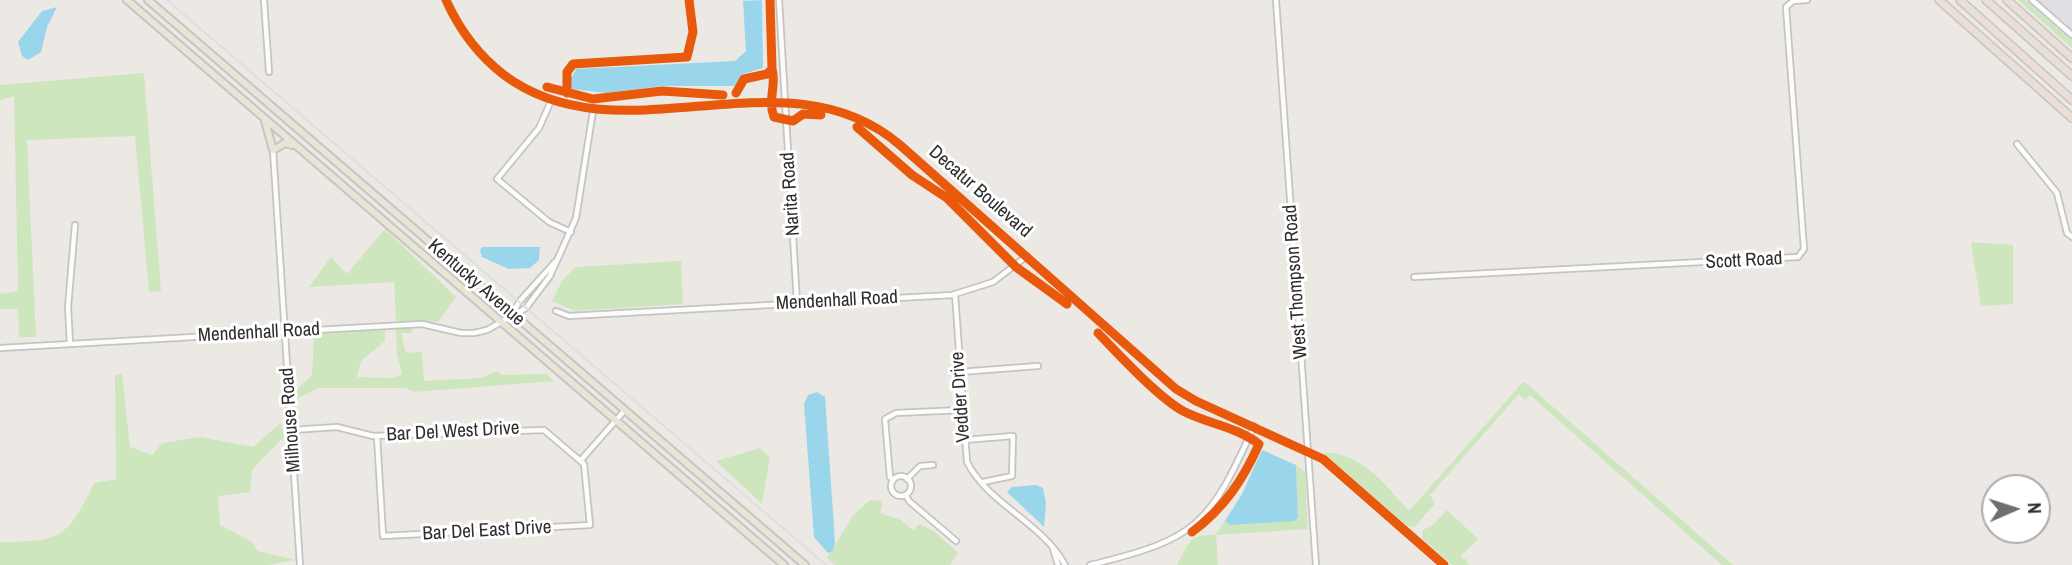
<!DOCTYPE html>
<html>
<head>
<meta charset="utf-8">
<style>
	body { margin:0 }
	#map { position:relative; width:2072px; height:565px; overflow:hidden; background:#ece8e4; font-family:"Archivo Narrow",sans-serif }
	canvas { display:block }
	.north { position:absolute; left:1981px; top:474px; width:70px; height:70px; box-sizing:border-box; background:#fff; border:2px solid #ababab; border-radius:50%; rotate:87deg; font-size:19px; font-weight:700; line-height:28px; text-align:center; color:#2e2e2e }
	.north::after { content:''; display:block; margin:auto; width:24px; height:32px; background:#706f6e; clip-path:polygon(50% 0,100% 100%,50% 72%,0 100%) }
</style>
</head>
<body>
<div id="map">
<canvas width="2072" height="565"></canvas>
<div class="north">N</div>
</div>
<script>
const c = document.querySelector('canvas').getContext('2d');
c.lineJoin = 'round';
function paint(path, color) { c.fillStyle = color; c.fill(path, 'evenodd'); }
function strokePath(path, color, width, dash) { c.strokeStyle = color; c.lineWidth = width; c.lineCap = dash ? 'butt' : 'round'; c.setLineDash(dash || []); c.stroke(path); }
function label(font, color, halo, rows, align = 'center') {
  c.font = font + ' "Archivo Narrow",sans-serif'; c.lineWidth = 6; c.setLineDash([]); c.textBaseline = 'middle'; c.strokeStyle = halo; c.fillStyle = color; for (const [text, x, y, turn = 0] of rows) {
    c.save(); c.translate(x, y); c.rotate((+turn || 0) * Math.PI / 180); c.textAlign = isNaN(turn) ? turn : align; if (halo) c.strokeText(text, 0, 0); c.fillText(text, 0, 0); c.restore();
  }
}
paint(new Path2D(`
	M2025,0H2072V41L2057,28Z`), '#dfdee2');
paint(new Path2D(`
	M2018,0H2025L2072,41V48Z
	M144,73L161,291L149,292L135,136L27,140L36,337H19L18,309H0V294L18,291L14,96L0,100V85Z
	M385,229L456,297L438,322L396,321L394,282L309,287L331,257L347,274Z
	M1971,242L2013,245V304L1981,306Z
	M681,261L683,304L575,311L552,301L562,281L575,267Z
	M411,327L413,333H401L406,353L422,352L424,381L481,378L496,371L502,375L546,374L554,381L414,392L405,388H318L296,399L295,391L312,375L314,333L385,330V341L361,361L357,377L392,378L402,374L397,354L396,329Z
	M122,373L130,447L152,455L162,443L200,437L253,447L281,423L284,437L252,470L250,492L218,496L220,525L252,542L258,551L295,560L269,565H0V542C60,542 68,538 94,483L116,479L115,376Z
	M1523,382L1527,384L1733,565H1722L1530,395L1525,400L1519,394L1430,495L1435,504L1414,527L1406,525L1323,453C1361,451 1385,485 1409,511Z
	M760,448L770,457L762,504L716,461Z
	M1296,465L1305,472L1308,529L1216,535L1218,565H1177C1190,542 1187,535 1215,535L1225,521L1230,525L1298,518Z
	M870,500L883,501L880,513L901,520L913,530L920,524L935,532L958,553L950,565H835L827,558L854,514Z
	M1447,510L1478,539L1461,556L1464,560L1468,557L1466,561L1470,565H1452L1422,538L1423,530L1434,524Z`), '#cee6be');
paint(new Path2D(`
	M762,0L763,68L743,74L735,86H661L607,93L572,89L571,79L576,69L735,61L746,51L743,1Z
	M57,7L47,27L41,52L28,60L22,56L18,42L42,11Z
	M482,247H540L539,260L530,268L509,269L482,257L480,250Z
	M817,392L825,397L835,542L833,551L828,553L814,537L804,404L808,395Z
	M1262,450L1296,465L1298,518L1294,521L1230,525L1225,521L1242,494Z
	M1036,485L1043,488L1046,503L1044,527L1007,492L1012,487Z`), '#99d6ec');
const minor = new Path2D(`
	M264,0L269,72
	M446,0C459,29 478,55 504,75C622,163 785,46 900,145L1176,389L1196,401L1323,459L1444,565
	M779,0L797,303
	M1276,0L1316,565
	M2032,0L2072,35
	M551,101L539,128L497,179L549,222L571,232
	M2017,144L2057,193L2067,233L2072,237
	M273,150L300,565
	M1414,277L1798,257L1804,249L1786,7L1793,1L1807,0
	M955,294L967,462C988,504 1044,524 1065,565
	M556,311L569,316L952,295L993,282L1027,256
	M513,313L519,302L555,262
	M70,344L68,307L75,225
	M0,348L422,324L461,333H474L487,330L526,308L550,276L576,218L593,111
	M960,372L1038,366
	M292,430L337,427L373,436L544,430L584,464L590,525L383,536L377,436
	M964,440L1013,436L1012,476L983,482
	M581,460L625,410
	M891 486a10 10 0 1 1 20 0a10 10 0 1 1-20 0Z
	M907,479L920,466L933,465
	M893,480L890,477L885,419L896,413L962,410
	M906,495L909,501L956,541
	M1053,549L1058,565
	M1090,565C1197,539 1209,526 1254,426`);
const major = new Path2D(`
	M127,0L784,565
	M148,0L805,565
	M265,121L273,150L285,143L292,145`);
const highway = new Path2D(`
	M1939,0L2072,118
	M1960,0L2072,100
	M1986,0L2072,76
	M2007,0L2072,58`);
strokePath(minor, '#c5c4c5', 8);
strokePath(major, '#c6c5c4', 10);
strokePath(highway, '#c6c5c4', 10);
strokePath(minor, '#fcfcfb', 4.5);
strokePath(major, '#e8e4d6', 6);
strokePath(highway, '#eadfd6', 7);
strokePath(new Path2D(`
	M167,0L826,565`), '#dfdfe1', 2);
strokePath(new Path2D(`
	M446,0C459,29 478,55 504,75C622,163 785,46 900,145L1176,389L1196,401L1323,459L1444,565
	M772,69C777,86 767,99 774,117L793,121L803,114L821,115
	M547,87L593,99L662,91L723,95
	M567,93V72L573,64L687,57L693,32L689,0
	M736,93L744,79L767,74L772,69L770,0
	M857,127L912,175L947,198L1016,267L1067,304
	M1098,333C1118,354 1158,397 1183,411C1208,424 1235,426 1259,444C1243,480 1224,508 1192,532`), '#e8590c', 9);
label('19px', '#2e2e2e', '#fff', [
	["Decatur Boulevard",980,192,41],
	["Narita Road",791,194,-94],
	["Scott Road",1744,261,-3],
	["West Thompson Road",1296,282,-94],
	["Kentucky Avenue",476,283,41],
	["Mendenhall Road",837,301,-3],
	["Mendenhall Road",259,333,-3],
	["Vedder Drive",961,397,-94],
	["Milhouse Road",291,420,-94],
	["Bar Del West Drive",453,432,-3],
	["Bar Del East Drive",487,531,-3]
]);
</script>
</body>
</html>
